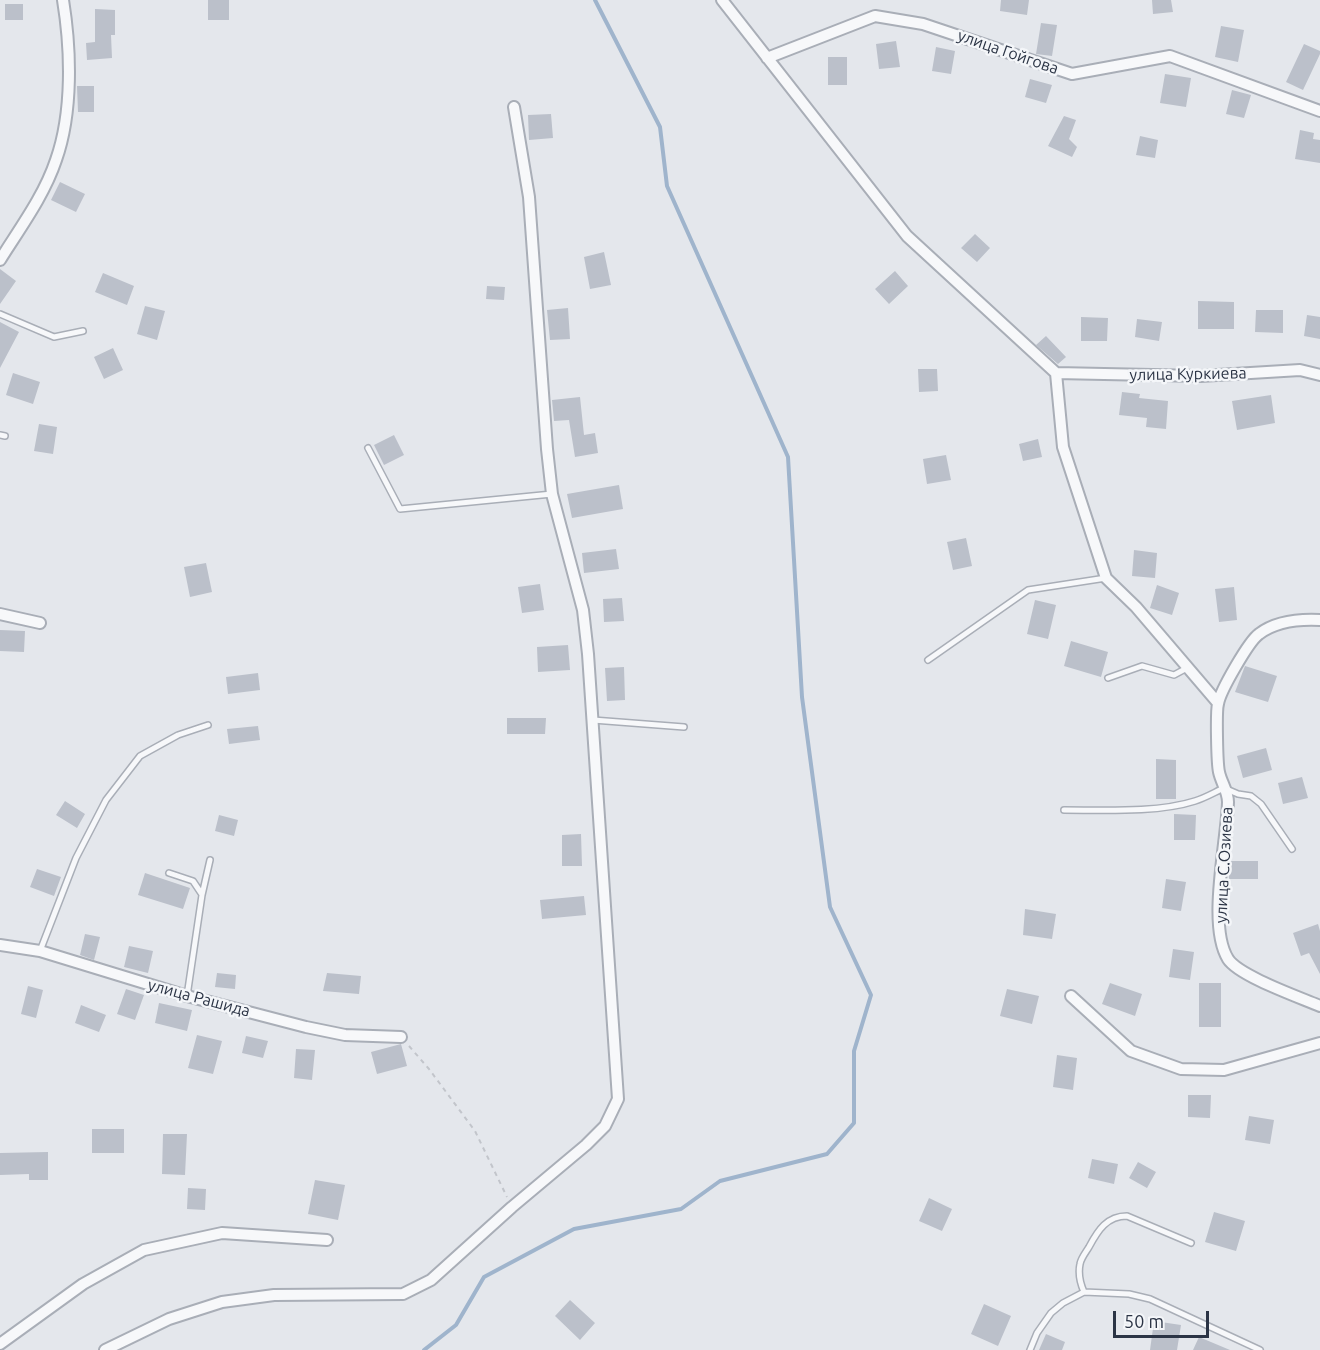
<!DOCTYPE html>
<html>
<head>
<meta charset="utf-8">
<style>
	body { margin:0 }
	#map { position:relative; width:1320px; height:1350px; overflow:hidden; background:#e4e7ec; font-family:Ubuntu,sans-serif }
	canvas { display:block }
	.scale { position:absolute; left:1113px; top:1311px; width:96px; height:27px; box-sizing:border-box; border:3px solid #2b3445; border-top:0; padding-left:8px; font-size:18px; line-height:21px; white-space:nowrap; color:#2b3445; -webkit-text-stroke:4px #f4f6f9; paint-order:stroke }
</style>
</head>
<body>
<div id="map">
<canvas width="1320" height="1350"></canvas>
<div class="scale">50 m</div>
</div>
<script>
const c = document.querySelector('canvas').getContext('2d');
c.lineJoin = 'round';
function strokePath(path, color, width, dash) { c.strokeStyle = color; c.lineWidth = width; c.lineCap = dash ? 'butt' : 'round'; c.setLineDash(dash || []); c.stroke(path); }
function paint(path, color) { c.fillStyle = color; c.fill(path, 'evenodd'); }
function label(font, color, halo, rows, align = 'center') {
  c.font = font + ' Ubuntu,sans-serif'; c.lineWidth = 5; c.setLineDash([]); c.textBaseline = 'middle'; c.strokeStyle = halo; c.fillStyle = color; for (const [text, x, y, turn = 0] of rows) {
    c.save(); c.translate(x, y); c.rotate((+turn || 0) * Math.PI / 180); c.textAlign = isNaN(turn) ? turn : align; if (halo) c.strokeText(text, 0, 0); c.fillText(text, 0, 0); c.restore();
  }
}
strokePath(new Path2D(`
	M424,1350L456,1325L484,1277L574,1229L681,1209L720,1181L827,1154L854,1123V1051L871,995L830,907L802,697L788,457L667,186L660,127L595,0`), '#9fb4cc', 4);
paint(new Path2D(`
	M208,0H229V20H208Z
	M1001,0H1029L1027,15L1000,11Z
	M1152,0H1171L1173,12L1153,14Z
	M5,4H23V20H5Z
	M95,9L115,10V35H111L112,58L87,60L86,43L95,42Z
	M1041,23L1057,25L1052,56L1036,54Z
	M1221,26L1244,30L1238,62L1215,57Z
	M896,41L900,67L879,69L876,44Z
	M1304,44L1320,51V54L1303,90L1286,82Z
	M936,47L955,51L951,74L932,71Z
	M828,57H847V85H828Z
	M1165,74L1191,78L1186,107L1160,103Z
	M1030,79L1052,85L1046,103L1025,97Z
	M77,86H94V112H78Z
	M1232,90L1251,95L1244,118L1226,114Z
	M551,114L553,138L529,140L528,115Z
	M1064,116L1076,120L1069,139L1077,147L1072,157L1048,146Z
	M1300,130L1314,133L1313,139L1320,140V163L1295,159Z
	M1140,136L1158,140L1155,158L1136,155Z
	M60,182L85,194L76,212L51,200Z
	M975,234L990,248L977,262L961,248Z
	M604,252L611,285L590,289L584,257Z
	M0,269L16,281L0,304Z
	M895,271L908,286L889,304L875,289Z
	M103,273L134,286L127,305L95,292Z
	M487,286L505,287L504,300L486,299Z
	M1198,301L1234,302V329H1198Z
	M145,306L165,311L157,340L137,334Z
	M568,308L570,339L550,340L547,310Z
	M1256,310H1283V333L1255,332Z
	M1307,315L1320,317V339L1304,336Z
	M1081,317L1108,318L1107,341H1081Z
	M1137,319L1162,322L1159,341L1135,337Z
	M0,322L19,332L0,368Z
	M1046,336L1066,357L1058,364L1036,345Z
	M113,348L123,370L104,379L94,357Z
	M918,369H937L938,391L919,392Z
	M13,373L40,382L33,404L6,395Z
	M1122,392L1140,394L1139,398L1168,401L1166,429L1146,427L1147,418L1119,415Z
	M1271,395L1275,423L1237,430L1232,401Z
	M580,397L584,435L595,433L598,453L575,457L569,420L554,421L552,400Z
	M39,424L57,427L53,454L34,451Z
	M394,435L404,455L384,465L374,445Z
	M1038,439L1042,457L1023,461L1019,444Z
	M946,455L951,480L927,484L923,459Z
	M619,485L623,509L572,518L567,494Z
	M966,538L972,566L953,570L947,542Z
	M616,549L619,569L584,573L582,553Z
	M1134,550L1157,553L1155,578L1132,576Z
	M206,563L212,592L190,597L184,567Z
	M540,584L544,610L522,613L518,587Z
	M1157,585L1179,593L1172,615L1150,608Z
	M1234,587L1237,620L1219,622L1215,589Z
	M622,598L624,621L604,622L603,599Z
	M1035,600L1056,605L1048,639L1027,634Z
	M0,630L25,631L24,652L0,651Z
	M1071,641L1108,652L1101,677L1064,666Z
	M568,645L570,670L538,672L537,647Z
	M1245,666L1277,676L1268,702L1235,692Z
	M624,667L625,700L607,701L605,668Z
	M258,673L260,690L228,694L226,677Z
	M507,718H546L545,734H507Z
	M258,726L260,740L229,744L227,729Z
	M1266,748L1272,770L1243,778L1237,756Z
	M1156,759L1176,760V799H1156Z
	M1302,777L1308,798L1283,804L1278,783Z
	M65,801L85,814L77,828L56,815Z
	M1174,814L1196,815L1195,840H1174Z
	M219,815L238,820L234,836L215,831Z
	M581,834L582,866H562V835Z
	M1229,861H1258V879H1229Z
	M37,869L61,877L54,896L30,887Z
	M145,873L190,888L183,909L138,895Z
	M1166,879L1186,882L1181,911L1162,908Z
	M584,896L586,915L542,919L540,900Z
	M1025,909L1056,914L1052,939L1023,935Z
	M1318,924L1320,931V974L1309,953L1301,956L1293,933Z
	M85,934L100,937L94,960L80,955Z
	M129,946L153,951L148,973L124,967Z
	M1173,949L1194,952L1190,980L1169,977Z
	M217,973L236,975L235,989L215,987Z
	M327,973L361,976L359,994L323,991Z
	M1110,983L1142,994L1135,1016L1102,1004Z
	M1199,983H1221V1027H1199Z
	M28,986L43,990L36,1018L21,1014Z
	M126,989L144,995L135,1020L117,1014Z
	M1007,989L1039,996L1032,1024L1000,1016Z
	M159,1003L192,1010L187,1031L155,1023Z
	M81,1005L106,1015L99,1032L75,1023Z
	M197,1035L222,1041L213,1074L188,1068Z
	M246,1036L268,1041L263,1058L242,1053Z
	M401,1044L407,1066L377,1074L371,1052Z
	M296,1049L315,1050L312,1080L294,1078Z
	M1057,1055L1077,1058L1073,1090L1053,1087Z
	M1188,1095H1211L1210,1118L1188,1117Z
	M1249,1116L1274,1120L1270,1144L1245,1140Z
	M92,1129H124V1153H92Z
	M163,1134H187L185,1175L162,1174Z
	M48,1152V1180H29V1174L0,1175V1153Z
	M1092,1159L1118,1164L1114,1184L1088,1178Z
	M1138,1162L1156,1172L1147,1188L1129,1178Z
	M315,1180L345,1185L338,1220L308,1214Z
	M188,1188L206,1189L205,1210L187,1209Z
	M929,1198L952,1209L942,1231L919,1221Z
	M1214,1212L1245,1221L1236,1251L1205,1242Z
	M570,1300L595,1323L580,1340L555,1316Z
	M984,1304L1011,1316L998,1346L971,1334Z
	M1154,1321L1181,1325L1177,1350H1150Z
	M1046,1334L1065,1342L1062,1350H1039Z
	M1199,1337L1230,1350H1193Z`), '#bbc0ca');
const lane = new Path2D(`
	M0,314L54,337L83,331
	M0,435L5,436
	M368,448L400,509L552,494
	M928,660L1028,590L1106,578
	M1108,678L1142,666L1174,675L1187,668
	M593,720L684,727
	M1064,810C1103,810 1158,813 1195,801C1205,798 1215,792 1224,788L1238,794L1251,796L1261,804L1292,849
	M169,873L193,881L201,893
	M40,951L76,858L106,800L140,756L178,735L208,725
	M187,996L202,895L210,860
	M1084,1292C1080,1283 1078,1274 1080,1264C1081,1258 1086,1252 1089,1247C1098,1230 1107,1216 1127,1216L1191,1243
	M1030,1350L1037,1333L1051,1313L1063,1303L1084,1292L1129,1294L1150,1299L1260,1350`);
const street = new Path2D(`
	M722,0L907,236L1056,373L1063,447L1106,578L1136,607L1218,703
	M767,58L875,16L923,24L1072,74L1170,56L1320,111
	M0,260C20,228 44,196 56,160C73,112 71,49 63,0
	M1056,373L1201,376L1300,370L1320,375
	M0,614L40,623
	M1320,620C1300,619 1276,621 1259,634C1249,641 1220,691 1218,704C1216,711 1217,763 1219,772C1221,782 1228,791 1228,802C1227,842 1207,925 1228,959C1239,976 1299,997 1320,1006
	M0,945L40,951L187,996L306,1027L345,1035L401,1037
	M1071,996L1131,1051L1181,1069L1224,1070L1320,1043
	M0,1344L83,1284L144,1250L222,1233L327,1240
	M105,1350L169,1319L222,1302L274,1295L403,1294L431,1280L512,1207L586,1145L605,1126L618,1099L588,654L583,610L552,494L547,449L529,197L514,107`);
strokePath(lane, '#a9aeb7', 8);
strokePath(street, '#a9aeb7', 14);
strokePath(new Path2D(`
	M409,1046L429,1069L475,1131L507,1197`), '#c2c5cb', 2, [4.5, 4.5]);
strokePath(lane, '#f7f8fa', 5);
strokePath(street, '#f7f8fa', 10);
label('16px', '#2b3445', '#f4f6f9', [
	["улица Гойгова",1008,52,19],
	["улица Куркиева",1188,374,-1],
	["улица С.Озиева",1224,865,-87],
	["улица Рашида",199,998,15]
]);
</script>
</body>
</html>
